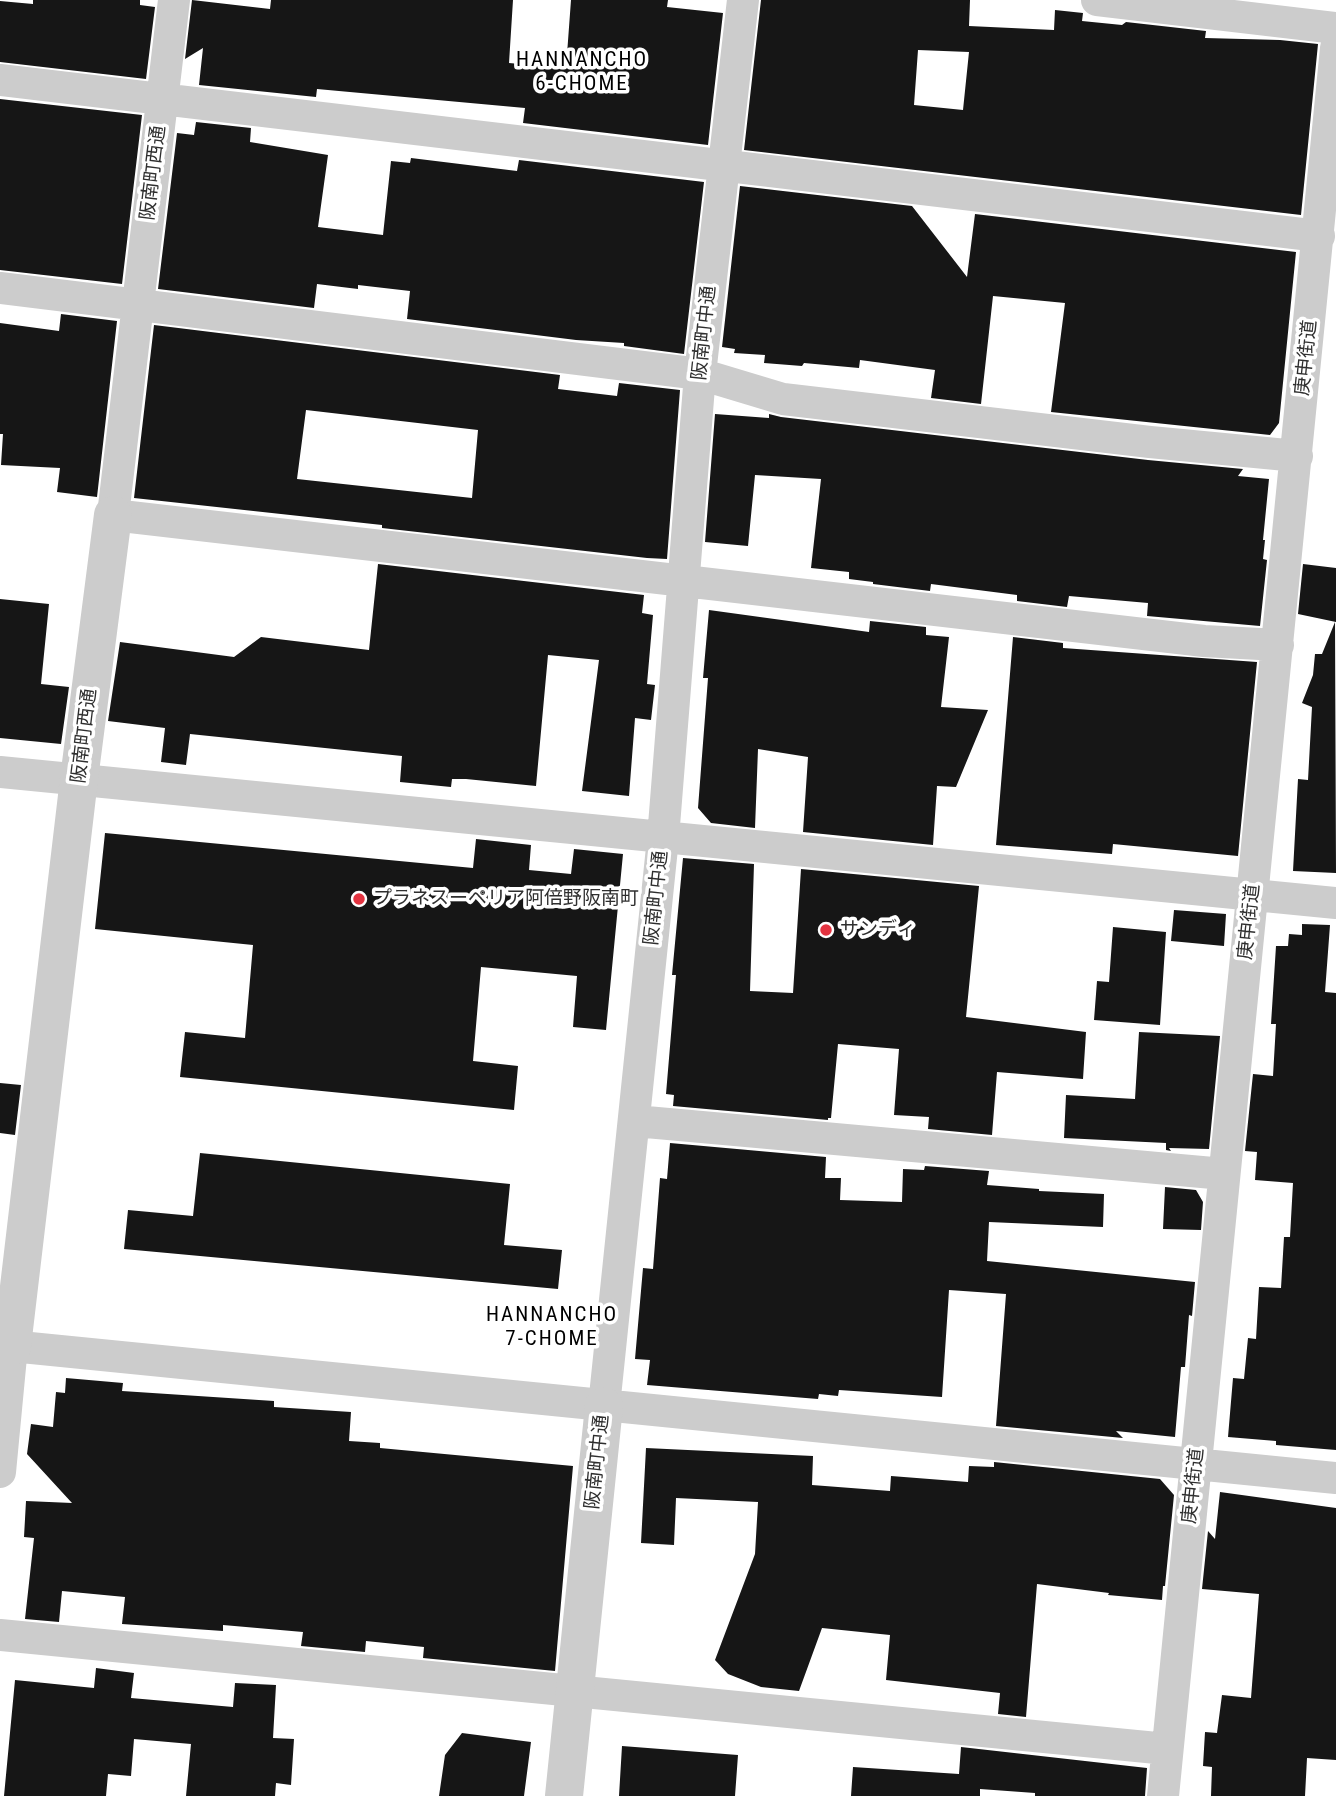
<!DOCTYPE html>
<html>
<head>
<meta charset="utf-8">
<style>
	body { margin:0 }
	canvas { display:block; background:#fff }
</style>
</head>
<body>
<canvas width="1336" height="1796"></canvas>
<script>
const c = document.querySelector('canvas').getContext('2d');
c.lineJoin = 'round';
function paint(path, color) { c.fillStyle = color; c.fill(path, 'evenodd'); }
function strokePath(path, color, width, dash) { c.strokeStyle = color; c.lineWidth = width; c.lineCap = dash ? 'butt' : 'round'; c.setLineDash(dash || []); c.stroke(path); }
function label(font, color, halo, rows, align = 'center') {
  c.font = font + ' "Roboto Condensed","Noto Sans JP",sans-serif'; c.lineWidth = 7; c.setLineDash([]); c.textBaseline = 'middle'; c.strokeStyle = halo; c.fillStyle = color; for (const [text, x, y, turn = 0] of rows) {
    c.save(); c.translate(x, y); c.rotate((+turn || 0) * Math.PI / 180); c.textAlign = isNaN(turn) ? turn : align; if (halo) c.strokeText(text, 0, 0); c.fillText(text, 0, 0); c.restore();
  }
}
paint(new Path2D(`
	M33,0H140V5L155,7L146,79L0,62V1L33,4Z
	M192,0L270,9L271,0H513L509,63L566,68L571,0H668L667,7L723,13L708,145L523,123L525,108L317,89L316,97L199,85L203,48L185,59Z
	M761,0H970L969,26L1054,30L1055,10L1083,13L1082,21L1122,25L1126,22L1206,31L1205,38L1280,40L1318,44L1301,215L744,150ZM918,50L969,52L963,110L914,105Z
	M0,99L142,115L122,284L0,270Z
	M196,122L251,128L250,142L328,155L318,227L383,235L391,161L410,163L411,158L517,171L519,160L704,182L684,354L624,346V343L576,340L407,319L410,291L358,285V289L317,284L314,308L158,289L177,133L194,135Z
	M740,186L912,206L967,277L975,214L1296,252L1279,423L1270,435L1051,412L1065,303L993,296L981,404L931,398L935,370L860,360L859,368L804,363L802,366L764,363L765,355L734,353L735,349L722,347Z
	M61,314L117,321L97,497L57,492L60,468L1,465L3,434H0V323L59,331Z
	M154,325L560,375L558,389L617,396L619,383L680,390L667,559L647,558L382,528V525L134,498ZM306,410L478,430L472,498L297,479Z
	M715,414L769,418V414L781,417L1148,460L1243,469L1238,476L1269,479L1263,540H1265L1263,559L1267,560L1260,626L1147,616L1148,603L1069,596L1067,607L1017,601V595L931,584L930,591L873,584V582L849,579V572L811,568L821,479L755,475L748,546L705,542Z
	M378,564L644,595L642,613L653,615L647,684L655,685L651,720L635,718L629,796L582,791L599,660L548,655L536,786L466,779H452L451,787L400,782L402,756L190,734L186,765L161,762L165,728L108,721L120,642L234,657L261,637L369,650Z
	M1303,564L1336,568V622L1298,614Z
	M0,599L49,604L41,684L69,687L61,744L0,738Z
	M709,610L869,632L870,621L926,627V635L949,637L941,707L988,710L956,787L937,786L933,845L803,832L808,757L758,749L755,828L711,823L698,808L708,678H703Z
	M1335,622L1336,873L1293,871L1298,779L1308,780L1312,707L1302,703L1313,675L1315,654H1322Z
	M1013,637L1063,643V648L1257,662L1238,856L1113,844L1112,854L996,845Z
	M105,833L473,868L476,839L531,845L529,870L571,874L574,849L623,854L606,1030L573,1027L577,976L481,967L473,1061L518,1066L514,1110L180,1077L185,1032L245,1038L253,945L95,929Z
	M683,858L754,864L750,991L793,993L801,869L979,886L966,1017L1086,1032L1083,1079L997,1072L992,1135L928,1129L929,1117L894,1115L899,1049L838,1044L831,1118H828V1120L673,1106L674,1095L666,1094L676,975H672Z
	M1174,910L1226,914L1224,946L1171,941Z
	M1302,924L1330,925L1325,992L1336,993V1450L1276,1445V1441L1228,1437L1233,1378L1244,1379L1248,1338L1256,1339L1259,1287L1281,1288L1284,1237H1290L1293,1183L1255,1180L1257,1152L1245,1151L1253,1074L1273,1076L1276,1024H1271L1276,946H1288L1289,934L1302,935Z
	M1113,927L1166,932L1160,1025L1094,1020L1097,981L1109,982Z
	M1139,1032L1220,1036L1209,1149L1169,1148L1171,1151L1166,1150V1143L1064,1138L1066,1095L1135,1099Z
	M0,1083L21,1085L15,1135L0,1133Z
	M670,1143L826,1157L825,1178H841L840,1200L902,1202L903,1169L924,1170L925,1166L989,1171L987,1185L1039,1189V1191L1104,1194L1103,1227L989,1222L987,1261L1195,1282L1192,1316L1189,1315L1185,1367H1181L1175,1437L1116,1431L1123,1438L996,1426L1006,1294L949,1290L942,1397L839,1390L838,1396L819,1394L818,1399L647,1385L650,1360L635,1359L643,1268L653,1269L660,1178L667,1179Z
	M200,1153L510,1184L504,1245L562,1250L558,1289L124,1249L128,1210L193,1216Z
	M1165,1187L1196,1190L1203,1202L1201,1230L1163,1229Z
	M66,1378L123,1383L122,1391L274,1401V1407L351,1412L349,1441L380,1443V1448L573,1466L555,1671L423,1658L424,1647L366,1641L365,1652L301,1646L303,1632L223,1625V1631L122,1624L125,1597L62,1591L59,1622L25,1619L34,1538L24,1537L26,1501L72,1503L27,1454L31,1424L53,1427L56,1392L65,1393Z
	M646,1448L813,1456L812,1485L890,1491L891,1476L968,1482L969,1466L994,1467V1462L1160,1479L1174,1495L1165,1586H1163L1162,1600L1108,1595L1109,1593L1037,1584L1026,1717L998,1714L1000,1693L886,1680L890,1635L822,1628L799,1691L761,1687L728,1674L715,1660L755,1554L758,1502L676,1498L674,1545L641,1543Z
	M1220,1492L1336,1508V1760L1307,1758L1305,1796H1211L1212,1767L1203,1766L1205,1732L1217,1733L1222,1695L1251,1698L1259,1594L1202,1589L1208,1531L1215,1539Z
	M96,1668L134,1673L131,1698L233,1707L235,1683L276,1685L273,1738L294,1739L291,1785L276,1783L275,1796H186L191,1744L134,1739L131,1776L108,1774L106,1796H4L15,1680L94,1688Z
	M462,1733L531,1742L524,1796H439L445,1755Z
	M622,1746L738,1755L735,1796H619Z
	M961,1747L1147,1768L1145,1796H1035V1793L980,1789V1796H851L853,1767L959,1774Z`), '#161616');
strokePath(new Path2D(`
	M174,0L113,515L1204,641L1278,645
	M1097,0L1336,28
	M0,80L1319,236
	M0,288L700,374L783,399L1150,442L1297,456
	M0,772L1336,903
	M635,1121L1224,1174
	M0,1345L1336,1478
	M604,1406L663,838L700,374L743,0
	M0,1472L12,1346
	M0,1635L1167,1749
	M1163,1796L1336,48`), '#ccc', 32);
strokePath(new Path2D(`
	M12,1346L79,779L113,515
	M564,1796L604,1406`), '#ccc', 38);
for (const [x, y, r, color] of [
	[359,899,7,"#e33340"],
	[826,930,7,"#e33340"]
]) { const dot = new Path2D(); dot.arc(x, y, r, 0, 2 * Math.PI); c.fillStyle = color; c.fill(dot); strokePath(dot, '#fff', 2.5); }
label('19px', '#2f2f2f', '#fff', [
	["阪南町西通",154,173,-83],
	["阪南町中通",705,333,-84],
	["庚申街道",1307,358,-84],
	["阪南町西通",85,736,-83],
	["阪南町中通",657,898,-84],
	["庚申街道",1250,922,-84],
	["阪南町中通",598,1462,-84],
	["庚申街道",1194,1486,-84]
]);
label('19px', '#2f2f2f', '#fff', [
	["プラネスーペリア阿倍野阪南町",373,899],
	["サンディ",840,930]
], 'left');
c.letterSpacing = '2px';
label('21px', '#000', '#fff', [
	["HANNANCHO",582,61],
	["6-CHOME",582,85],
	["HANNANCHO",552,1316],
	["7-CHOME",552,1340]
]);
c.letterSpacing = '0px';
</script>
</body>
</html>
